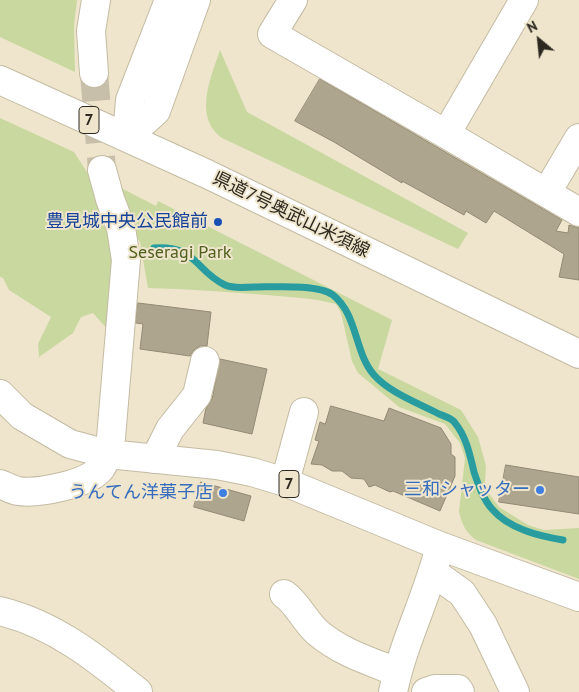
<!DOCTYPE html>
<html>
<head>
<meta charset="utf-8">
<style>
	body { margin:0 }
	#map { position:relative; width:579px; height:692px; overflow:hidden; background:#eee5cc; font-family:"PT Sans",sans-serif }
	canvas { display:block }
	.north { position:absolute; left:514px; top:15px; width:50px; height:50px; -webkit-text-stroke:4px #eee5cc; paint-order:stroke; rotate:332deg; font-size:14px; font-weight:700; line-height:20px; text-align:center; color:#2d2920 }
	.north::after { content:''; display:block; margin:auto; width:18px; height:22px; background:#2d2920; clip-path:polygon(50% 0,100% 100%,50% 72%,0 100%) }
</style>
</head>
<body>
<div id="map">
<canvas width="579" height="692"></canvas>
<div class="north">N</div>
</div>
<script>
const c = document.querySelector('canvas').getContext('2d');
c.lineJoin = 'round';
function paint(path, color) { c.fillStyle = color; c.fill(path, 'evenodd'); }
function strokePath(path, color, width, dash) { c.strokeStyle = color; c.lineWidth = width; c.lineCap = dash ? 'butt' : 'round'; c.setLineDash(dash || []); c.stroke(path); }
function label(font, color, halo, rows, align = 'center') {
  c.font = font + ' "PT Sans","Noto Sans JP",sans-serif'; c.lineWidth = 4; c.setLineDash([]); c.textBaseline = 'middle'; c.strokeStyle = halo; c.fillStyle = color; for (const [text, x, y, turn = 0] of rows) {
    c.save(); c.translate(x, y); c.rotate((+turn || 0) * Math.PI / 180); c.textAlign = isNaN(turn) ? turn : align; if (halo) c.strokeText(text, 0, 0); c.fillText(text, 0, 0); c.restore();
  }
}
paint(new Path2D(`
	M0,0H77L74,26L75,72L0,37Z
	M220,50L247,112L468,233L458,249L222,138C193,117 211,77 220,50Z
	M0,118L74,152L96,186L114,240L110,332L93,313L81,317L73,333L39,357L38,344L51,317L9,290L3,278L0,277Z
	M121,188L156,206L158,201L392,320L378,369L461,410L478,437L486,466L485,481L487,491L499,507L528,525L544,530L579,528V579L476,540C466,533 462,524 459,512L465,458L460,443L445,424L399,407L358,373L352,361L341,313L336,304C313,298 290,297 267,295C227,292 187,289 148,288L140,242L130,227L123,201Z`), '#c8d89f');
strokePath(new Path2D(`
	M154,248C197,245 195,271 225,285C234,289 245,287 255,287C274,287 318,284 333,295C358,315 354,352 374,375C390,393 418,403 439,414C444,416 452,418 455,423C466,436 470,455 474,472C478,484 483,499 492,509C509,529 539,536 563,540`), '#289c9f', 7);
const building = new Path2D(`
	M320,79L562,220L556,231L568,233L569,225L579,228V280L559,277L564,254L494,211L486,223L466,211L464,215L402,181V183L334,142L295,121Z
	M138,303L211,312L207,346H200L194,350L190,356L140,349L143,324L136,323Z
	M220,359L267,369L252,434L203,423L206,408L212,399Z
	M331,406L384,421L389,408L441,428L451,444V454L455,457V476L440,511L393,491L390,492L375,485L369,487L364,479L351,478L342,471H332L322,465L311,464L319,441L315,440L320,422L325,424Z
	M506,465L579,477V514L499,502Z
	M201,482L251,496L244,521L194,507Z`);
paint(building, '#aea58e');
strokePath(building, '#938a74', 1);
strokePath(new Path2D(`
	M94,73L102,170`), '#c7bfaa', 28, [28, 14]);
const minor = new Path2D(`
	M293,0L272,34L446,134L579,212
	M94,73L91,31L96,0
	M446,134L524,0
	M547,192L579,138
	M155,459L170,429L197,395L205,361
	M285,482L304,412
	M0,484C6,486 12,490 18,491C38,494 89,484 101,468C107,459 109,448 111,438L126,260L121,228L110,199L102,170
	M434,573L462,593L483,625L515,692
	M284,594C298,604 304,620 317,632C340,652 369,661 397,672
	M0,611C54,624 96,658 138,692
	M393,692C403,642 428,596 440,546
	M426,692L435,689H458L460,692`);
const major = new Path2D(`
	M0,80L207,174L579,354
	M0,394L22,416L70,444L108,454L217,465L252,472L285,482L440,546L579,597`);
const highway = new Path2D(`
	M127,137L156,111L196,0
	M127,137L130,100L169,0`);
strokePath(minor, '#c4bba3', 30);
strokePath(major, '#c4bba3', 30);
strokePath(highway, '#c4bba3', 30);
strokePath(minor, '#fff', 28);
strokePath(major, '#fff', 28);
strokePath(highway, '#fff', 28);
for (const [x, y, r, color] of [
	[218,222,5,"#1a4fb4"],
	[540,490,5,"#3f7fe0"],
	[223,493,5,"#3f7fe0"]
]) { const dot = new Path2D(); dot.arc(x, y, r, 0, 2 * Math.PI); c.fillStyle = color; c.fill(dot); strokePath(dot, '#eee5cc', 2); }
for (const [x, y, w] of [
	[89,120,20],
	[289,484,20]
]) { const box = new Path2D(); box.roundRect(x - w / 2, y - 13.5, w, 27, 4); c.fillStyle = '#eee5cc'; c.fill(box); strokePath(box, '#2d2920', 1); }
label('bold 16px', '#2d2920', null, [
	["7",89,120],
	["7",289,484]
]);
label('18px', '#2d2920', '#eee5cc', [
	["県道7号奥武山米須線",291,215,26]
]);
label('18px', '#164399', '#eee5cc', [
	["豊見城中央公民館前",208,222]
], 'right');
label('18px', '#515f1d', '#eee5cc', [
	["Seseragi Park",180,253]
]);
label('18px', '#366cbe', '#eee5cc', [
	["三和シャッター",530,490],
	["うんてん洋菓子店",213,493]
], 'right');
</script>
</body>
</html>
